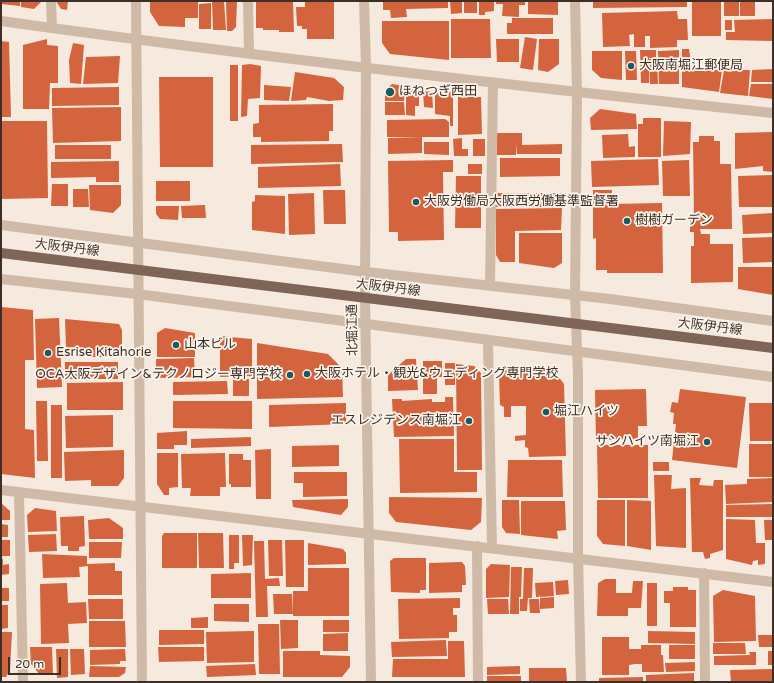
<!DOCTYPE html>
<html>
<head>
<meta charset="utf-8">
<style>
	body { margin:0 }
	#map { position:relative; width:774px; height:683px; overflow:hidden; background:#f5eadd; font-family:"Varela Round",sans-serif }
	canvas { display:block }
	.frame { position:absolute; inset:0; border:2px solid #3b2f28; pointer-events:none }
	.scale { position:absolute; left:8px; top:657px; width:53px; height:18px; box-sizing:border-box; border:2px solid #3b2f28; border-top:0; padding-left:5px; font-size:12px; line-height:14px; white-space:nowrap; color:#3b2f28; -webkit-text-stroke:3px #fcf4eb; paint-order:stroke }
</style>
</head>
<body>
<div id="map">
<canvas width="774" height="683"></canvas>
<div class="frame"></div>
<div class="scale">20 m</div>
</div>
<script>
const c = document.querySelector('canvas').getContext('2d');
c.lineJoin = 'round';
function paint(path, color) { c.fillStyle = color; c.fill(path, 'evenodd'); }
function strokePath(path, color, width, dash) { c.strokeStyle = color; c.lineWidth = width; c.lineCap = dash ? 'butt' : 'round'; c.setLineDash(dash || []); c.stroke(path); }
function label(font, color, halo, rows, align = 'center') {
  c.font = font + ' "Varela Round","Noto Sans JP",sans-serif'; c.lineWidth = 3.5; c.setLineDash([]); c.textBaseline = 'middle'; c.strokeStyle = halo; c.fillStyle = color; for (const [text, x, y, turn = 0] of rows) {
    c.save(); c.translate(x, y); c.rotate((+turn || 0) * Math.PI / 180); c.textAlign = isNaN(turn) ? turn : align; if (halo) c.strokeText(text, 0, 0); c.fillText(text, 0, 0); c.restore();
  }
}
paint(new Path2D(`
	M1,1H20V6L1,4Z
	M21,1H42L34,9L21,7Z
	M56,1H68L67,10L61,9Z
	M150,1H198V18H185V27L159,26L150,12Z
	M212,1H224L226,30H213Z
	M256,1H293L294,32H279V30H263V28H256Z
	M305,1H334V39H307V29H302V26H297L296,7H305Z
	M383,1H448V8L406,9L407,17L391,18L390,10H383Z
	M450,1H462V13L451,14Z
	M464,1H477V13H464Z
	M479,1H494V11L485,12V15H479Z
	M496,1H525V5H519V17L502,16L503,4H496Z
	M528,1H558V15L528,14Z
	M593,1H687V7L593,8Z
	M692,1H721V36H692Z
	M724,1H739V16H724Z
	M740,1H755V16H740Z
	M226,2H237L236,27L232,31H227Z
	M211,3V29H199V4Z
	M677,11L678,19H687L688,40H677V47L650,48V36H645V47H634V34L629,35L630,46L603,47L602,13Z
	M512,18H553V34H507V23H512Z
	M451,19H490L491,58H451Z
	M773,19V41L726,40V32H735L734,20Z
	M725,20H732V30H725Z
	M382,21H449V60L390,54L382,43Z
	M525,37L537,39L533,70L520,68Z
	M47,39V45L58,46V83H50L49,109H23V45Z
	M496,39H519V62H497Z
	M539,39H559V64L548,72L538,70Z
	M1,41L9,42L11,117H1Z
	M73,43L84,45L81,84L70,83L69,60Z
	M682,49H689L692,69L722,70L719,92L682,87Z
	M640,50H656V58H649V83H641Z
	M679,50V84H659L658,51Z
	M592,51H622V80L601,78L592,70Z
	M625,51H636L637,80H626Z
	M120,56L118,83L83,84L86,57Z
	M649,59H657L658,84H650Z
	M250,64L261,66L260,98L248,99L247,116L241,117L242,65Z
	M230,65H238V121H230Z
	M773,69V82H751L752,70Z
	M724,70H750L748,96L720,93Z
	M295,72L334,78L344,87L343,100L329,101L307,97L306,100L291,101Z
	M159,77H213V167H160Z
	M392,84L405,86L404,101H385V90Z
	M751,84H773V99L749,96Z
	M264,85L291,87L289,101L264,100Z
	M406,86L419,88V106H415V116L406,115Z
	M119,87V105L52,106V88Z
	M423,91L432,92L433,108L424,107Z
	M435,92H453V126H450V116L435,114Z
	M458,97H481L482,134L458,135Z
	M385,102H404L405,115H385Z
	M333,104V131H329V141L261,142V137H253V124L259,123V105Z
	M121,107V141L53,143L52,108Z
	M600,109L636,114L637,129L591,130L590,118Z
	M643,118H661V157H638V124H643Z
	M445,119L449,122V137H387V120Z
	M1,121H47L48,198L1,199Z
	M664,121L691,122L690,154L663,156Z
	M773,132V172L763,171V166L735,169V133Z
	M497,133H522V145L562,144V154H517L516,144V155H497Z
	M628,134L629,147L635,146V157L603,158L602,135Z
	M699,136H714V141H720V164H731L732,229H700L701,234H710V244H733V282L691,283V246H694V232H690V219H694L693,142H699Z
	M422,137V153L388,154V138Z
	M462,138V149H468V156H454L453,139Z
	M473,139H485V156H473Z
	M424,142H449V155L424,154Z
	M342,144L343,162L251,164V145Z
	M55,145H111V159H55Z
	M500,158H560V176L500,177Z
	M658,159L659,185L592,187L591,161Z
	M453,160V172H443L444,240L398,241V232H389L388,161Z
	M689,160L690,196H663L662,161Z
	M119,161V182H96V177L51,178V162Z
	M340,164L341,186L258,188V167Z
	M468,164H482V174H468Z
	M773,175V207H739L738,176Z
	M456,176H481V228H455Z
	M156,181H190V201H156Z
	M52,184H68V206H51Z
	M89,185H121V205L113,213L90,210Z
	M73,189H88L89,207H73Z
	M323,190H345L346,224H324Z
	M593,190H612V204L662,203L663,273H607V270H596V238L593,239Z
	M314,193L315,234L289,235L288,194Z
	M496,193H562V207H496Z
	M255,195L285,196V234L252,230V202L255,201Z
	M205,205L206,218H182L181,206Z
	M156,206H179L178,220L160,219L156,214Z
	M562,208L561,230L515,231V262H500L496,255V209Z
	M773,213V233L743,234L742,215Z
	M519,233H562V263L554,268L519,263Z
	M773,237V262L743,263L742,238Z
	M738,267H773V295L738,289Z
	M1,307L33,310L34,360H25V429L34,430L35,478L1,474Z
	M59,318L62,387L37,388L35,319Z
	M65,319L119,324L122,330V357H87L76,348L66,347Z
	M165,328L195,333V357H157V333Z
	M220,336L252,339V376L220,377Z
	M257,343L328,354L342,368L343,397L257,399Z
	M194,358L195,377L156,378V359Z
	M406,359H416L418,390L388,391V375Z
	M423,361H442V377H437V394H423Z
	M65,362H118V379H65Z
	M445,363H455V385H445Z
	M456,364L474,366L481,373L482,470H457Z
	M504,370L558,376L564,384L566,456L529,457L528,448L525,447V440L515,441V436L526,435V406H511V417H504V407L500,405L499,376Z
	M233,379H249V396H233Z
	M227,381L228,394L173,395V382Z
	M123,382V410H67V383Z
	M646,389L647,426H638V439L596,440L595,390Z
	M680,389L746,397L737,468L672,460L676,424H673L674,413L670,412L672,402L678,403Z
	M445,397H453L454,436L394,437L392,399H402V401L432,399V402H445Z
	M36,401H47L48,461H37Z
	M173,401H252V429L173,428Z
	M346,403V424L269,427V405Z
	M749,403H773V441H750Z
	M51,405H62V478H51Z
	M113,415V447L66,448L65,416Z
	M187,431V445H174V449H157V433Z
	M251,437V446L191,448V439Z
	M399,439H454V472H477V492L400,493Z
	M749,444H773V477H749Z
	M339,445V466L292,467V446Z
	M597,445H648V498H598Z
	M271,449V499H256L255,450Z
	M124,450V478L118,486H91V480L65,481L64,452Z
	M157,453H178V487L169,488V495H164L157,484Z
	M225,453L226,487H220V496H190L191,488H182L181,454Z
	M229,454H243V460H251V487H231V484H229Z
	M508,460H562L563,497H507Z
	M653,462H669V471H653Z
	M294,472H347V496L303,497V483H294Z
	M654,475H672L671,489L686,488V548L656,546Z
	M690,478H701L699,485L713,486L714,480H723V550L710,554V558L705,559L703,552H692Z
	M773,478V502L726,504L725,485L747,484V479Z
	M389,497L482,498L481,522L471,530L396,522L389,513Z
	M348,499V507L341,515L293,507L292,500Z
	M502,500H519L520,534L506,533L502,527Z
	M597,500H625V546L603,544L597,536Z
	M627,500L651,501V550L627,546Z
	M521,501H565L566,530L557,531L558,539L521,535Z
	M1,503L10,511V520H1Z
	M773,504V517H726V505Z
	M35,508L56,511L57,531L28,532L27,515Z
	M84,516L85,546L79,547V551H68V546H61L60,517Z
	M109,518L123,528V539H89L88,520Z
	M726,519L755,520L756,543H765V564L758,565V560L753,561L752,565L726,559Z
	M764,520H773V540H765Z
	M1,524L8,525V537H1Z
	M164,533H197V568H162V536Z
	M198,533H223L224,568H199Z
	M56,534L57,551L29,552L28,535Z
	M229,535H239V563H234V569H229Z
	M242,535H253L252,565L243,566Z
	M1,540H10V556H1Z
	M268,540H282L283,576H269Z
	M285,540H304V587H286Z
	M254,541H264L265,579L279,578L280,586H267L268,617H256Z
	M89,542H122L121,558H89Z
	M308,543L343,549L346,553V564L308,565Z
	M42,554L87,556V564L115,563V571H122V595H88V566L79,567L80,577L43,578Z
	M394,558H426V590H420V593L391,592L390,561Z
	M1,559H3V565L9,564V574L1,575Z
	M462,562L465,566L466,585H462V592L429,593V563Z
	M491,564L510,565L509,597L486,598V569Z
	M511,567H522L521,597H519V614H510Z
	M308,568H349V616H293V591H308Z
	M524,568H533L532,598H528L527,611H520V599H523Z
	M251,573V598H211V574Z
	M605,579H616V593H632L633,581H643L641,608H628V616H597L598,583Z
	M568,580L569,594L556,595L555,581Z
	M553,582L554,596L540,597L539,595V597H536L535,583Z
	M67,583L68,603L86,602L87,623L68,624L69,643L41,644L40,584Z
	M647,583H657V626H647Z
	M673,587H688V590H696V627H670V603H664V591H673Z
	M1,588H9V601H1Z
	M723,590L755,596L756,641L714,642L713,596Z
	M273,594H292L293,614H274Z
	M554,597V608L540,609V598Z
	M460,598V608H453V615H457V632H449V638L399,639L398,599Z
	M88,599H123V619H89Z
	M487,599H508L509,614H488Z
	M529,599H539L540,613H530Z
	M214,604H249V622L214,621Z
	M1,605H8V628L1,629Z
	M208,617V628H191V618Z
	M280,620H298V648L281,649Z
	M323,620H349V632H323Z
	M89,621H125L126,647H89Z
	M258,624H279L280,674H259Z
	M159,630H204V644L159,645Z
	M254,631V662L207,663L206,632Z
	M648,631L695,632V644L648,643Z
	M1,632H12L10,670L6,677H1Z
	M348,633V651H323V634Z
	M758,635H773V647H759Z
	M602,637H629V649H641V645H661V655H663L664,672H642V664H635L629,665V675H602Z
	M446,640L447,656L392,657L391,642Z
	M448,641H464L465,677H392L393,659H448Z
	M713,643H745L746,654H713Z
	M669,645H695V659H669Z
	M30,647H52L53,675H40L31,664Z
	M158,647H204V661L159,662Z
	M56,649H68V677L57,678Z
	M70,649H84L85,674L71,675Z
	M125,649L126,661H120V664L90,665V650Z
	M283,651H320V655L350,656V667L342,677H283Z
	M768,651H773V665H768Z
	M749,652H756V665H714V656L750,655Z
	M695,662V671L666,672L665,663Z
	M255,664L256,675L207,677L206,666Z
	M90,666L126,667L125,673L119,677H89Z
	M520,666V674L487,675V667Z
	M529,668H566L567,682H529Z
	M773,669V682H731L730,670Z
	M694,673V682H646V675Z
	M487,676H521V682H487Z
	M643,677V682H599V678Z`), '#d4643d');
strokePath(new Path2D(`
	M51,1L52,28
	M248,1L249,53
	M1,21C258,57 515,86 773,113
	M1,225L366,272L610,299L773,321
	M1,279L137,294L773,377
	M490,285L493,82
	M488,341L492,548
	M1,490L773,582
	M19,492L23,682
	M477,546L478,682
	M704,573L705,682`), '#cfbaa7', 10);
strokePath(new Path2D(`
	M136,1L142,682
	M364,1L366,67L365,299L371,682
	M575,1L577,93L575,295L578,375V558L581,682`), '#cfbaa7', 10);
strokePath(new Path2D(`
	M1,253L773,348`), '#7f6558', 10);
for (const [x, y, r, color] of [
	[631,66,4,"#185c62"],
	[390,92,5,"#185c62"],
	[416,202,4,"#185c62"],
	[627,221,4,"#185c62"],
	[176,345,4,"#185c62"],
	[48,353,4,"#185c62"],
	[307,374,4,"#185c62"],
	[290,375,4,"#185c62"],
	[546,412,4,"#185c62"],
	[469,421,4,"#185c62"],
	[707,442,4,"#185c62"]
]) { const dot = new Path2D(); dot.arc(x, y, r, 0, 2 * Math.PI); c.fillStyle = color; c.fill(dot); strokePath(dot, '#fcf4eb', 1.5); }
label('13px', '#3b2f28', '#fcf4eb', [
	["大阪南堀江郵便局",639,66],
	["ほねつぎ西田",399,92],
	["大阪労働局大阪西労働基準監督署",424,202],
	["樹樹ガーデン",635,221],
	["山本ビル",184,345],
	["Esrise Kitahorie",56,353],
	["大阪ホテル・観光&ウェディング専門学校",315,374],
	["OCA大阪デザイン&テクノロジー専門学校",282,375,"right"],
	["堀江ハイツ",554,412],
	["エスレジデンス南堀江",461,421,"right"],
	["サンハイツ南堀江",699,442,"right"]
], 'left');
label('13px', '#3b2f28', '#fcf4eb', [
	["大阪伊丹線",67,248,7],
	["大阪伊丹線",388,288,7],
	["大阪伊丹線",710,327,7],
	["北堀江通",353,330,-91]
]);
</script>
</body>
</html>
